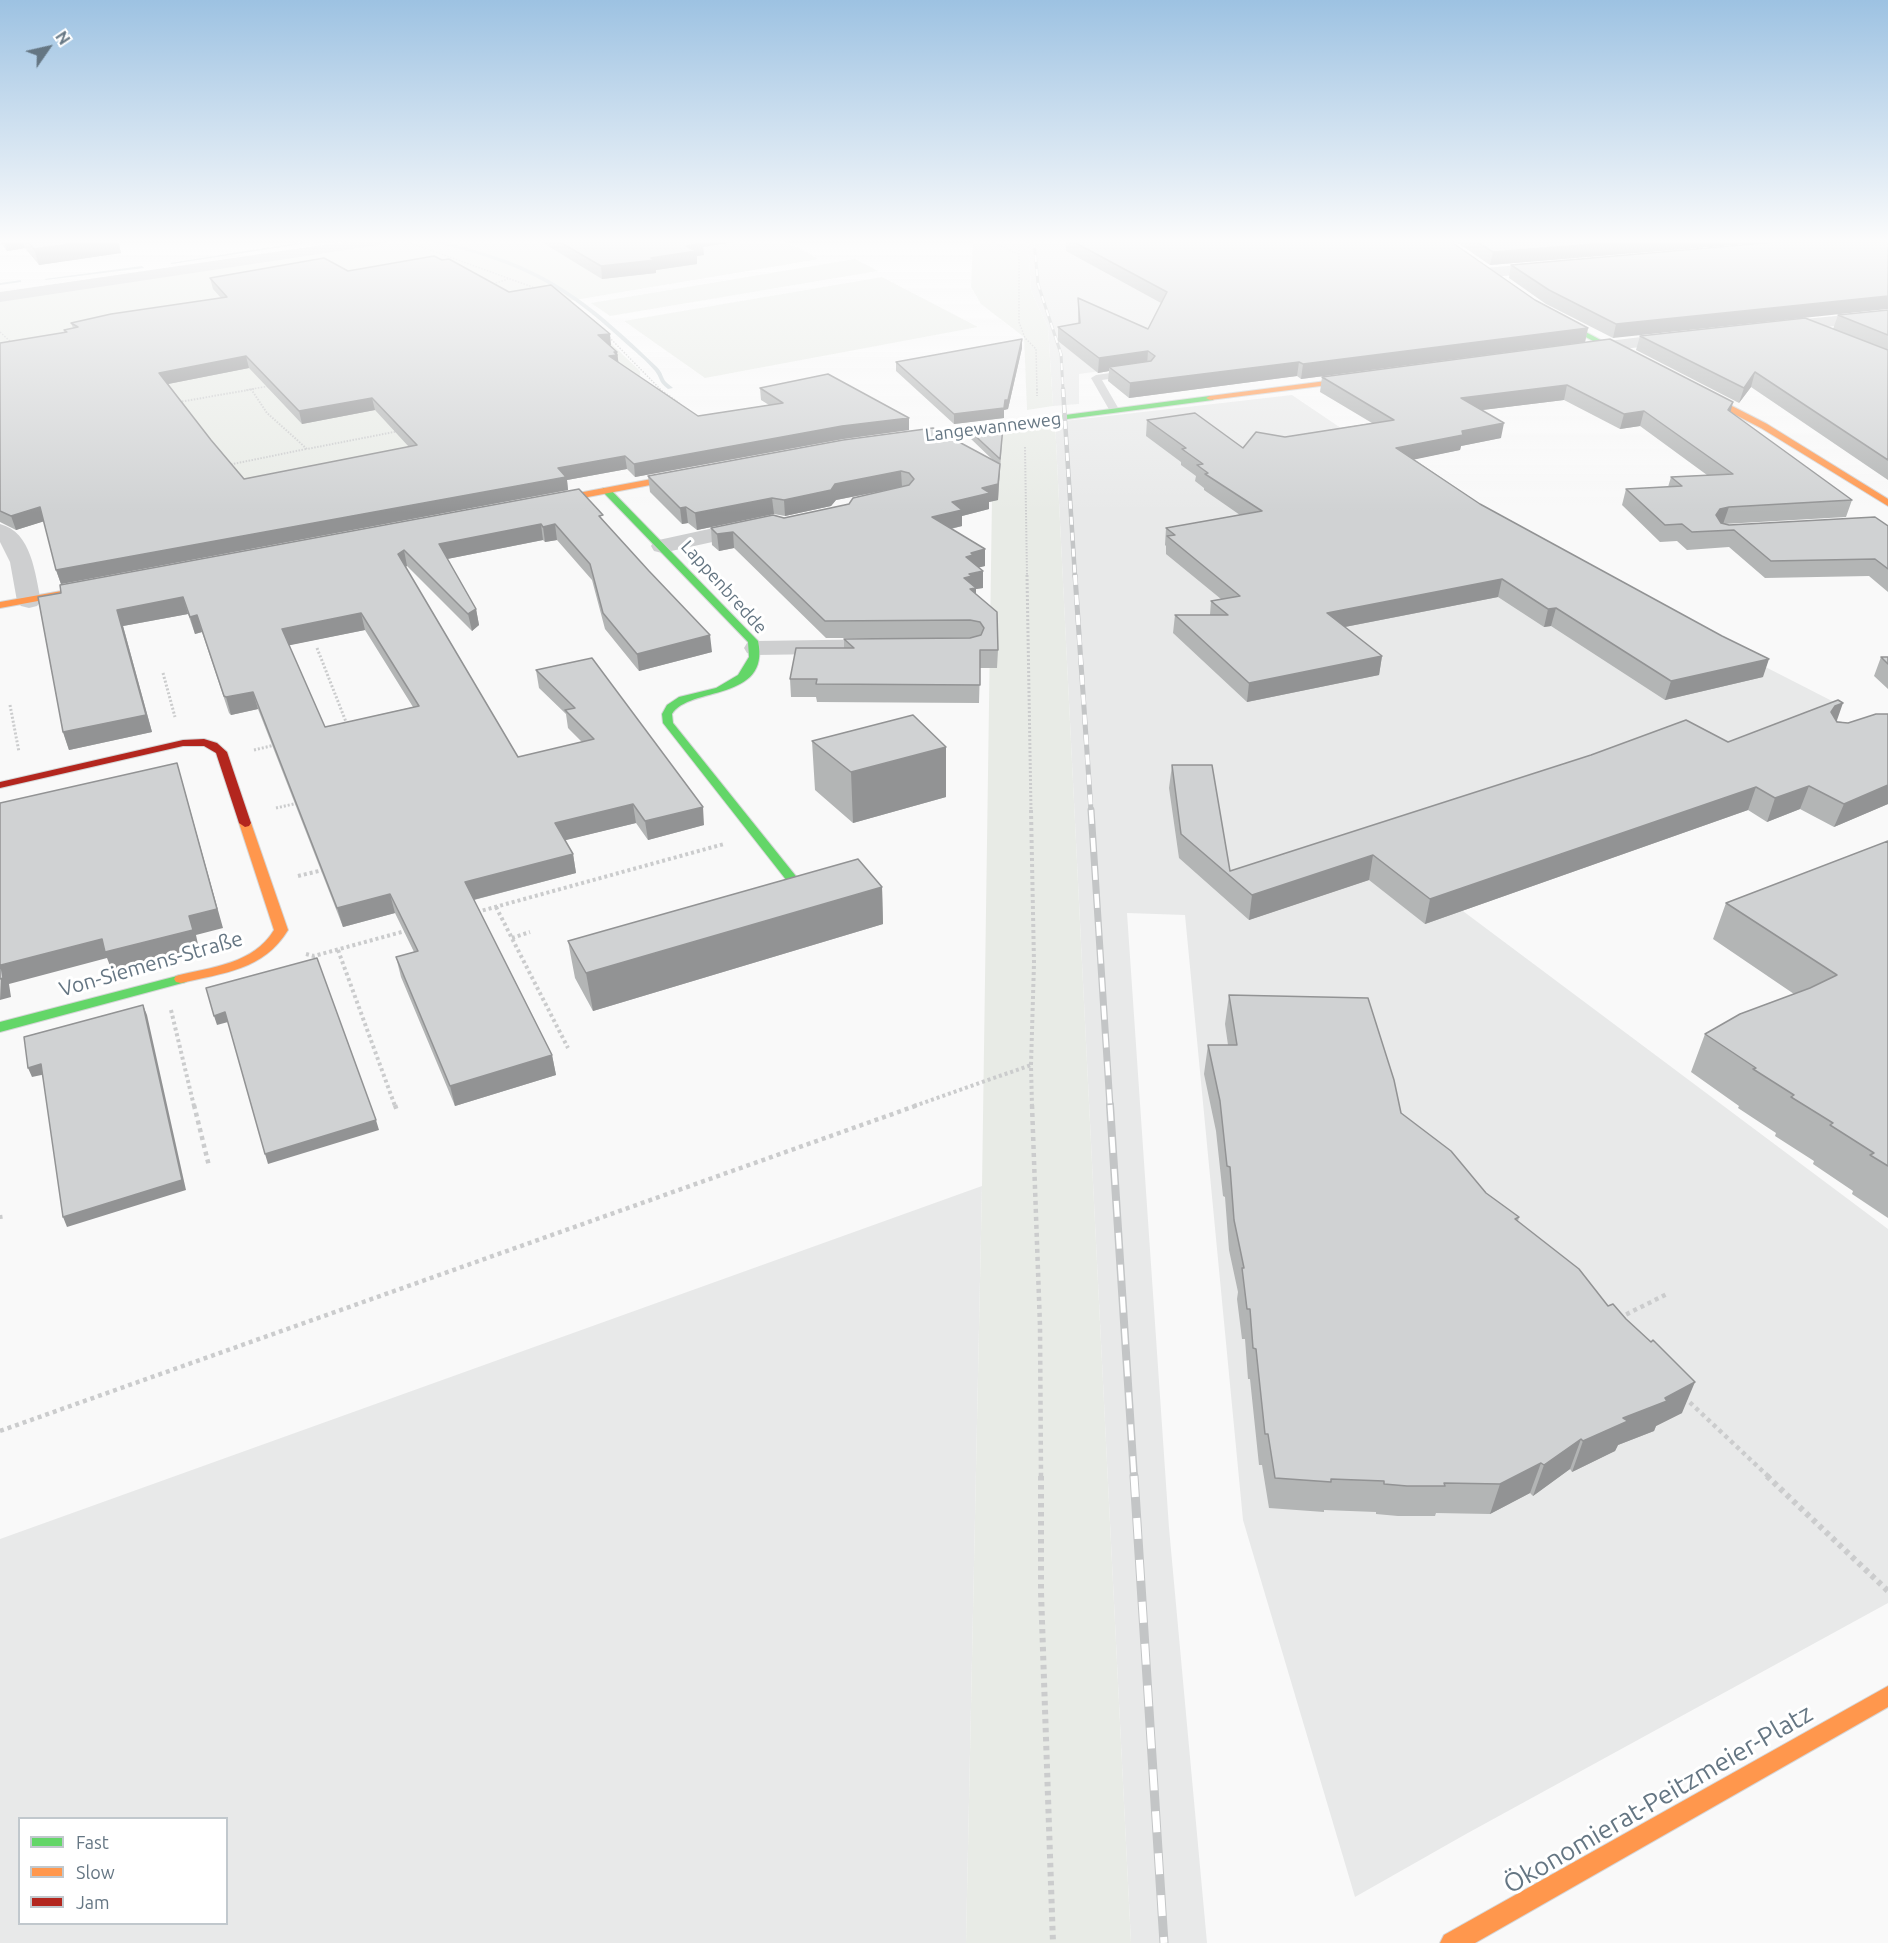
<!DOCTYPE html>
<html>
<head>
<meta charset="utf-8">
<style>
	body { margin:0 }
	#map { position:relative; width:1888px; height:1943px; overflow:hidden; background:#f9f9f9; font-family:Ubuntu,sans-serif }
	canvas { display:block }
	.legend { position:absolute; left:18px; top:1817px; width:210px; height:108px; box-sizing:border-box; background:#fff; border:2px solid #c1c8cd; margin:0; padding:8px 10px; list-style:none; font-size:18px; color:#657683 }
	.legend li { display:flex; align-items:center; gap:12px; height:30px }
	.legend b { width:30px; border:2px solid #c1c8cd }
	.north { position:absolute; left:18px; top:18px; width:60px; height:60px; -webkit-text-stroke:4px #fff; paint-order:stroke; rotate:56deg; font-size:16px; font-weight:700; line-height:24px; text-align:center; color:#657683 }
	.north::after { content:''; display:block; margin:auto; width:21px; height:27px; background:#657683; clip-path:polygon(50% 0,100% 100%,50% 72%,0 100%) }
</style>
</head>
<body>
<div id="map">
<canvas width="1888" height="1943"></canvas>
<ul class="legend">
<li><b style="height:8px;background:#63d668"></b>Fast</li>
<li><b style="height:8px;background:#ff974d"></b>Slow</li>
<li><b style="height:8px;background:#b3261e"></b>Jam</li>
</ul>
<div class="north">N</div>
</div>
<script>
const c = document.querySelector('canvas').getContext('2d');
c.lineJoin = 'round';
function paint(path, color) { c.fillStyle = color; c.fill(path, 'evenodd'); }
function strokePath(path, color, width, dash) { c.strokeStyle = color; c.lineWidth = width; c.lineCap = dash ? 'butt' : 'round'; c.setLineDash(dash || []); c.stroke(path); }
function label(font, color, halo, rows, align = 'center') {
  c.font = font + ' Ubuntu,sans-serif'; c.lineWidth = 6; c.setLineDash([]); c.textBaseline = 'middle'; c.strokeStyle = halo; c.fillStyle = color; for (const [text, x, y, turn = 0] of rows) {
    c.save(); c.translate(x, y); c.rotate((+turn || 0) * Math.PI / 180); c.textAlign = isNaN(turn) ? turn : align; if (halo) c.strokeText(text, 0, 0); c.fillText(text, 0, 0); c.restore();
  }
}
paint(new Path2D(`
	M1028,241H1422L1516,315L1079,374V404L1053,406L1048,327L1031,291Z
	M1292,395L1474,518L1834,702L1556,805L1396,861L1888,1229V1603L1466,1834L1355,1897L1243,1520L1185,915L1127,913L1169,1528L1207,1943H1131L1055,422Z
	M982,1186L966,1943H0V1539ZM20,1818H226V1924H20Z`), '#e8e9e9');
paint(new Path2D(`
	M394,241H784L819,259L557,303L597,330L640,371V383L655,387L695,419L188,523L0,465V299L162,273Z
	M973,241H1028L1031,291L1048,327L1053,406L1027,410L1024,337L981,304L971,287Z
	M855,259L878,271L610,316L591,303Z
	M882,277L978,327L705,378L624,321Z
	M1055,422L1131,1943H966L982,1186L993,429Z`), '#e8ebe6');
paint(new Path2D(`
	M309,241H320L172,264L170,263Z
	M436,241C451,242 467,248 481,252C556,273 602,314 657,367C663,373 662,377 666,382C668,384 671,386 673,388L668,389C658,381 661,379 655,371C646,360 633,350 622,340C561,283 516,262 436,243Z
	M142,266L144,268L46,280L44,279Z
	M21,280V282L0,285V283Z`), '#ced6d9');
const fast = new Path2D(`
	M1544,312H1548L1640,361L1633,363L1544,314Z
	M1210,396L1214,398L1213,400L898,441L894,439L898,437Z
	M603,488H609L758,641C771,702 689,686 672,714L673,723L799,880L801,883L799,886H791L663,723L662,714L667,705L679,697L716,688L738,675L749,657L748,642L603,492Z
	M181,975L186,976L188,979L186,982L0,1032V1022Z`);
const slow = new Path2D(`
	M1365,376H1368V380L1210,400L1206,398L1210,396Z
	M1689,387H1695L1767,424L1888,499V506L1761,428L1689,391Z
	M694,471L697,472V476L541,506L537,503L541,500Z
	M84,587L89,590L87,592L0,608V602Z
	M245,819L251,823L288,930C264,970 223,973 181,983L176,982L174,979L176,976C211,967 254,964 274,930L239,823Z
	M1888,1686V1707L1475,1943H1440L1444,1935Z`);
const jam = new Path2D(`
	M204,739L217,743L227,752L251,823L249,826L245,827L239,823L216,753L204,746H183L0,788V782L183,740Z`);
strokePath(fast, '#d5d6d7', 2);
strokePath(slow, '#d5d6d7', 2);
strokePath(jam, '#d5d6d7', 2);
strokePath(new Path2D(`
	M405,241L538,289
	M990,241L1020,255
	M1019,241V322L1025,338L1036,349L1037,390
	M490,285L508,279
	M0,332L13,344
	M607,335L661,390
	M246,390L269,386`), '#cbcccd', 1.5, [1.5, 1.5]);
strokePath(new Path2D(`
	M251,389L267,413L307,449L399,431
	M659,389L679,403
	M1037,389V396
	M179,402L254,389
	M1025,447L1027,577
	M228,465L306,449`), '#cbcccd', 2, [1.5, 1.5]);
strokePath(new Path2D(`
	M1027,575L1031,811
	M317,648L348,727
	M163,673L175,717
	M10,705L19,752
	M254,750L275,745
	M276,808L298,803`), '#cbcccd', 3, [2, 2]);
strokePath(new Path2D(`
	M1031,810L1034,963L1031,1065L1032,1106
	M298,876L323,870
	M496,907L568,1048
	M477,912L724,844
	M512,938L530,932
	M338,950L395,1106
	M306,954L314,956L409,930
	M171,1010L194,1106
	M914,1106L1031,1065`), '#cbcccd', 4, [3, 3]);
strokePath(new Path2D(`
	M194,1105L209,1166
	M395,1105L397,1111
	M1032,1105L1040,1326L1041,1477
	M0,1215L1,1222
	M1619,1318L1669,1293
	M1684,1397L1769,1477
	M0,1431L918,1105`), '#cbcccd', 4.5, [4, 4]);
strokePath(new Path2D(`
	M1041,1476V1592L1053,1943
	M1767,1476L1888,1591`), '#cbcccd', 6, [4.5, 4.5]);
paint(new Path2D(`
	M1131,370L1136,373L1134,375L1102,380L1120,411L1111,413L1091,378L1096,375Z`), '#cecfd0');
paint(new Path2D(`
	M350,241H386L379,245L0,302V292Z
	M1556,262L1564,267L1561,270L1485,278L1477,273L1485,268Z
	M1888,311V321L1773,332L1765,327L1773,322Z
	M1683,332L1689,333L1691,337L1689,341L1608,351L1602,350L1599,346L1602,342L1608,341Z
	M755,519L763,521L766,526L763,531L662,553L654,551L651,546L654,541Z
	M0,524C32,532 35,574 41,601L37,606L29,608L21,606L17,601L10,562L0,542Z
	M890,639L899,641L902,646L899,651L890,653L756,655L747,653L744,648L747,643L756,641Z`), '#cecfd0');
paint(fast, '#63d668');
paint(slow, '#ff974d');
paint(jam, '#b3261e');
const railFar5 = new Path2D(`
	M1034,241L1038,284L1061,354L1063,390`);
const railFar4 = new Path2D(`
	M1063,389L1075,577`);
const railFar3 = new Path2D(`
	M1075,575L1091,811`);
const railFar2 = new Path2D(`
	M1091,810L1110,1106`);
const railFar1 = new Path2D(`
	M1110,1105L1134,1477`);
const rail = new Path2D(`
	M1134,1476L1164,1943`);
strokePath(railFar5, '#c3c5c6', 3);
strokePath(railFar4, '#c3c5c6', 4.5);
strokePath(railFar3, '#c3c5c6', 5);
strokePath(railFar2, '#c3c5c6', 7);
strokePath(railFar1, '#c3c5c6', 8);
strokePath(rail, '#c3c5c6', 9);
strokePath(railFar5, '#fff', 2, [7]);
strokePath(railFar4, '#fff', 3, [8]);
strokePath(railFar3, '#fff', 4, [10]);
strokePath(railFar2, '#fff', 4.5, [14]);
strokePath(railFar1, '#fff', 5, [16]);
strokePath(rail, '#fff', 7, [21]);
paint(new Path2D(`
	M0,241H118L121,253L39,265L25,248L7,251L0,242Z
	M540,241H741L703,247L704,255L697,256V264L656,270V273L602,279Z
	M1066,241H1450L1535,300L1588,328L1585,342L1301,379L1297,376L1129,398L1108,381L1109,371L1098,373L1058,341V327L1078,324V298L1148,329L1161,303L1066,251Z
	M1455,241H1780L1490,265Z
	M1788,241L1613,338L1546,304L1509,278L1511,265Z
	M348,271L509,292L611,345H610L617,352L618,363L698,416L769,405L761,400L760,388L909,418V430L843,439L635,477L627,469L567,480L568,490L61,584L56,570L44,521L16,530L0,522V343L64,333V330L73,328L71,323L221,298L213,289L210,278ZM249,368L302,424L375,410L409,447L244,479L211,440L168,384Z
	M1888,310V480L1751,387L1739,403L1636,350L1640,336L1833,329L1838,315Z
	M1022,339V348L1008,409L1004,410V418L954,424L896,371V362Z
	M1610,339L1730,412L1852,500L1846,517L1724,524L1729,525L1888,526V592L1869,576L1765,578L1729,547L1687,550L1677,541L1660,542L1622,505L1626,489L1668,487L1671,477L1707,475L1640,426L1620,429L1564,400L1482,410L1501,438L1461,446L1460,450L1414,459L1480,504L1763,677L1665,700L1551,626L1544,627L1498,597L1345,627L1382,656L1379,675L1247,702L1173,633L1175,615H1210L1211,601L1221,599L1166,554V546L1165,545L1166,528L1240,515L1204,490V488L1195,481L1196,476L1181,465V462L1146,436L1147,420L1243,448L1285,437L1372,423L1320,392L1322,377Z
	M1003,427L998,500L989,502V509L962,516V526L951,529L985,549V566L979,567L983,588L976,589V594L998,650L997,668H980L979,703L817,702L816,697H791L790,679L844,648V639L971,638H826L734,548L719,551L712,545L711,528L784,518L849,504L902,487L836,500L831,506L785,516L774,514L697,530L688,523L682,524L650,492L648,476L995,462L970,438V431Z
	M579,489L604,521L712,652L639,671L605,629L592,580L557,540L545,542L543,540L447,559L476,609L479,625L472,631L407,566L405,567L518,757L582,742L568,728L566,714L539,688L536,670L704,825L648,840L636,823L565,840L573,854L576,873L474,900L552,1055L556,1075L455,1106L401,977L396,957L414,952L395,913L343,927L258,709L231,715L229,713L202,632L195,634L188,614L123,626L152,732L69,750L63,732L38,597ZM365,630L413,707L325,727L289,645Z
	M1881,657H1888V689L1874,676Z
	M1888,714V804L1834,827L1800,809L1767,822L1748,810L1425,924L1369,880L1249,920L1179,858L1169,788L1172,765L1230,871L1728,742L1837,721L1848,723Z
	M812,741L946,797L853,823L815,790Z
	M1888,841V1218L1852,1194L1853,1191L1813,1164L1814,1161L1775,1136L1776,1133L1738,1108L1739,1106L1691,1072L1705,1034L1794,994L1713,939L1726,903Z
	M882,887L883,924L593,1011L575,978L568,941Z
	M1229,995L1401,1113L1486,1193L1519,1217L1518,1221L1682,1413L1656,1426L1654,1431L1618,1445L1615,1451L1572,1472L1570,1469L1533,1496L1530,1493L1490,1514L1436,1513L1435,1516H1398L1376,1514V1512L1324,1510V1512L1269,1508L1262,1465H1259L1250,1379H1248L1245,1339H1242L1237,1299L1238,1292L1229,1250L1225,1197L1223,1196L1216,1131L1204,1074L1208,1045H1228L1225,1024Z`), '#b3b5b5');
paint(new Path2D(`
	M4,241H23L25,248L7,251Z
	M90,241H118L121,253L39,265L34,249Z
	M691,241H741L703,247L704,255L697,256V264L656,270V273L602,279L601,266L651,258L686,246Z
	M1632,241H1780L1490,265L1493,252Z
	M1888,296V309L1613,338L1616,324Z
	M1588,328L1585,342L1301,379L1303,364Z
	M610,334L611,345L600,347L598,335Z
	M1022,339V348L1008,409L1004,410V418L954,424V414L1005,400Z
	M1148,351L1147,366L1109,367V371L1098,373L1099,358Z
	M614,352H617L619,366L609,356Z
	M246,356L249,368L163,385L159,373Z
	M1299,362L1297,376L1129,398L1130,383Z
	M1755,372L1751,387L1739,403L1744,388Z
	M1567,385L1564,400L1458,413L1461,398Z
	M372,398L375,410L302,424L299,411Z
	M1733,402L1729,418L1728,410Z
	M1644,411L1640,426L1620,429L1624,414Z
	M909,418V430L843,439L635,477L634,464L842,426Z
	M1504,423L1501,438L1461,446L1460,450L1393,464L1396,448L1462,431Z
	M625,456L627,469L567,480L568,490L61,584L56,570L558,468Z
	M1000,464L998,500L989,502V509L962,516V526L932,533V517L952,502L982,488Z
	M901,471L902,487L836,500L831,506L785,516L784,500L835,484Z
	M772,498L774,514L697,530L695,513Z
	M40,507L45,521L16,530L11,516Z
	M686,507L688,523L682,524L680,508Z
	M1729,507L1723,524L1715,526L1711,532L1716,515L1720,509Z
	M541,524L543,540L442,560L439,544Z
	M555,524L557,540L545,542L543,527Z
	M733,532L734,548L719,551L717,534Z
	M985,549V566L973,569L966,557L971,553Z
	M404,550L407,566L401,570L398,554Z
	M983,571V588L976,589V605L964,578L969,574Z
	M1502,579L1498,597L1324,631L1327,613Z
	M183,597L188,614L123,626L152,732L69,750L63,732L117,610Z
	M1556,608L1551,626L1544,627L1548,609Z
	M476,609L479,625L472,631L468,614Z
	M361,613L365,630L286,646L282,629Z
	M197,615L202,632L195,634L190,617Z
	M710,635L712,652L639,671L637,654Z
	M1382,656L1379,675L1247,702L1249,683Z
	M1769,659L1763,677L1665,700L1671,681Z
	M253,692L258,709L231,715L226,697Z
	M1843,703L1835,726L1831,712L1835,706Z
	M946,747V797L853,823L851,772Z
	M177,763L223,928L196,935L199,949L112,971L107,958L9,984L11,997L0,1000L1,965L189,916Z
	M1888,785V804L1834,827L1844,804Z
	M1809,786L1800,809L1767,822L1775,798Z
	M1756,787L1748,810L1425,924L1430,899Z
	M633,804L636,823L558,842L555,823Z
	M703,807L704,825L648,840L645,821Z
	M573,854L576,873L469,901L465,882Z
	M1373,855L1369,880L1249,920L1252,895Z
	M882,887L883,924L593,1011L586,973Z
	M390,894L395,913L343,927L337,908Z
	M143,1005L147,1015L186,1190L67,1227L63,1217Z
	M225,1012L228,1022L217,1025L214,1016Z
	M552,1055L556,1075L455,1106L450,1086Z
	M41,1064L46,1074L32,1077L28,1068Z
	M376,1120L379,1130L268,1164L265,1154Z
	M1695,1382L1682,1413L1656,1426L1654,1431L1618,1445L1615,1451L1572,1472L1583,1441L1623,1418Z
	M1581,1439L1570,1469L1533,1496L1544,1465Z
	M1541,1463L1530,1493L1490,1514L1500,1484Z`), '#929394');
const building = new Path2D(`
	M27,241H90L34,249Z
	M558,241H699L703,243L686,246L696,251L651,258L655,260L601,266Z
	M1072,241H1450L1535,300L1588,328L1303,364L1299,362L1130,383L1109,367L1151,361L1155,356L1148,351L1099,358L1058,327L1080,323L1078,298L1148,329L1167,292Z
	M1476,241H1632L1493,252Z
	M1788,241H1888V296L1616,324L1549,290L1511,265Z
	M434,256L442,260L449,259L509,292L551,285L610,334L598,335L617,352H614L617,355L609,356L698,416L783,403L760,388L828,374L909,418L842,426L634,464L625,456L558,468L566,477L56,570L40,507L11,516L0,511V343L67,332L64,330L78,327L71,323L111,314L227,297L210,278L324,258L348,271ZM246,356L299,411L372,398L417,445L244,479L211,440L159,373Z
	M1888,310V335L1838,315Z
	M1805,318L1888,350V460L1755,372L1744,388L1640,336Z
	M1022,339L1008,400H1005L1004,408L954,414L896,362Z
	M1610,339L1733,402L1728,410L1852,500L1729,507L1720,509L1716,515L1721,523L1729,525L1875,517L1888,526V569L1875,559L1771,561L1734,530L1692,532L1682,524L1665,525L1626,489L1682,486L1671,477L1733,474L1644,411L1624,414L1567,385L1461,398L1504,423L1462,431L1463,435L1396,448L1480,504L1722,636L1769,659L1671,681L1556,608L1548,609L1502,579L1327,613L1382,656L1249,683L1175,615H1228L1211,601L1240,596L1167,536L1175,535L1166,528L1262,511L1205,474L1208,473L1197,465L1203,464L1182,449L1186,448L1147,420L1195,413L1243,448L1256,432L1285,437L1394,420L1322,377Z
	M1003,427L1000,459L970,431Z
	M933,428L1000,464L998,484L982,488L990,493L952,502L962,510L932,517L985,549L971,553L973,555L966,557L983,571L969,574L972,576L964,578L976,588L970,589L997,612L998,650H980V685L816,684L817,679H790L796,648H854L844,639L970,638L981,635L984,628L980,622L970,620L825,621L733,532L717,534L711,528L773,515L784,518L849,504L853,498L909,485L914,479L909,473L901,471L835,484L831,490L784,500L772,498L695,513L686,507L680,508L648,476L843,440Z
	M579,489L603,515L599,516L649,571L710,635L637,654L603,613L590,564L555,524L543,527L541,524L439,544L476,609L468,614L404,550L398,554L518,757L594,739L565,710L575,708L536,670L592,658L703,807L645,821L633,804L555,823L573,854L465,882L552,1055L450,1086L396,957L418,951L390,894L337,908L253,692L226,697L224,696L197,615L190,617L183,597L117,610L146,715L63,732L38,597L61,593L60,585ZM361,613L419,706L325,727L282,629Z
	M1881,657H1888V664Z
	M1838,700L1843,703L1835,706L1831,712L1837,722L1848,723L1876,714H1888V785L1844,804L1809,786L1775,798L1756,787L1430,899L1373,855L1252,895L1181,834L1172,765H1212L1230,871L1591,755L1686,720L1728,742Z
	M913,715L946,747L851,772L812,741Z
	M177,763L217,909L189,916L193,930L105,952L102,939L1,965L3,978L0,979V803Z
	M1888,841V1166L1870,1155L1874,1153L1830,1125L1833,1123L1791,1097L1794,1095L1753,1069L1756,1068L1705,1034L1740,1014L1810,988L1837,975L1726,903Z
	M858,859L882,887L586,973L568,941Z
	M317,958L376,1120L265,1154L225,1012L214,1016L206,988Z
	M1229,995L1368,998L1394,1080L1401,1113L1451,1151L1486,1193L1519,1217L1515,1219L1579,1269L1608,1306L1613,1304L1626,1319L1651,1342L1653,1340L1695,1382L1665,1398L1667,1401L1623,1418L1628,1421L1583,1441L1581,1439L1544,1465L1541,1463L1500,1484L1444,1483L1445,1486H1407L1384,1484V1481L1331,1479V1482L1275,1478L1268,1434H1265L1256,1349L1253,1348L1250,1309H1247L1242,1268H1244L1234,1220L1230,1167L1227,1166L1220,1101L1208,1045H1237Z
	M143,1005L182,1180L63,1217L41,1064L28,1068L24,1037Z`);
paint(building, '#d0d2d3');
strokePath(building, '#929394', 1.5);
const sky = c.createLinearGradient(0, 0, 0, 513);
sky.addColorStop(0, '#9dc2e2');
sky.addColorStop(0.47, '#fcfcfc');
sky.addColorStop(1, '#fcfcfc00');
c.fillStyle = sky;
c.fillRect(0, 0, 1888, 513);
label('18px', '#657683', '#fff', [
	["Langewanneweg",993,427,-7],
	["Lappenbredde",724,587,48]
]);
label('21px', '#657683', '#fff', [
	["Von-Siemens-Straße",151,964,-16]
]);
label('26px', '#657683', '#fff', [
	["Ökonomierat-Peitzmeier-Platz",1658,1799,-30]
]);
</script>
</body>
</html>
